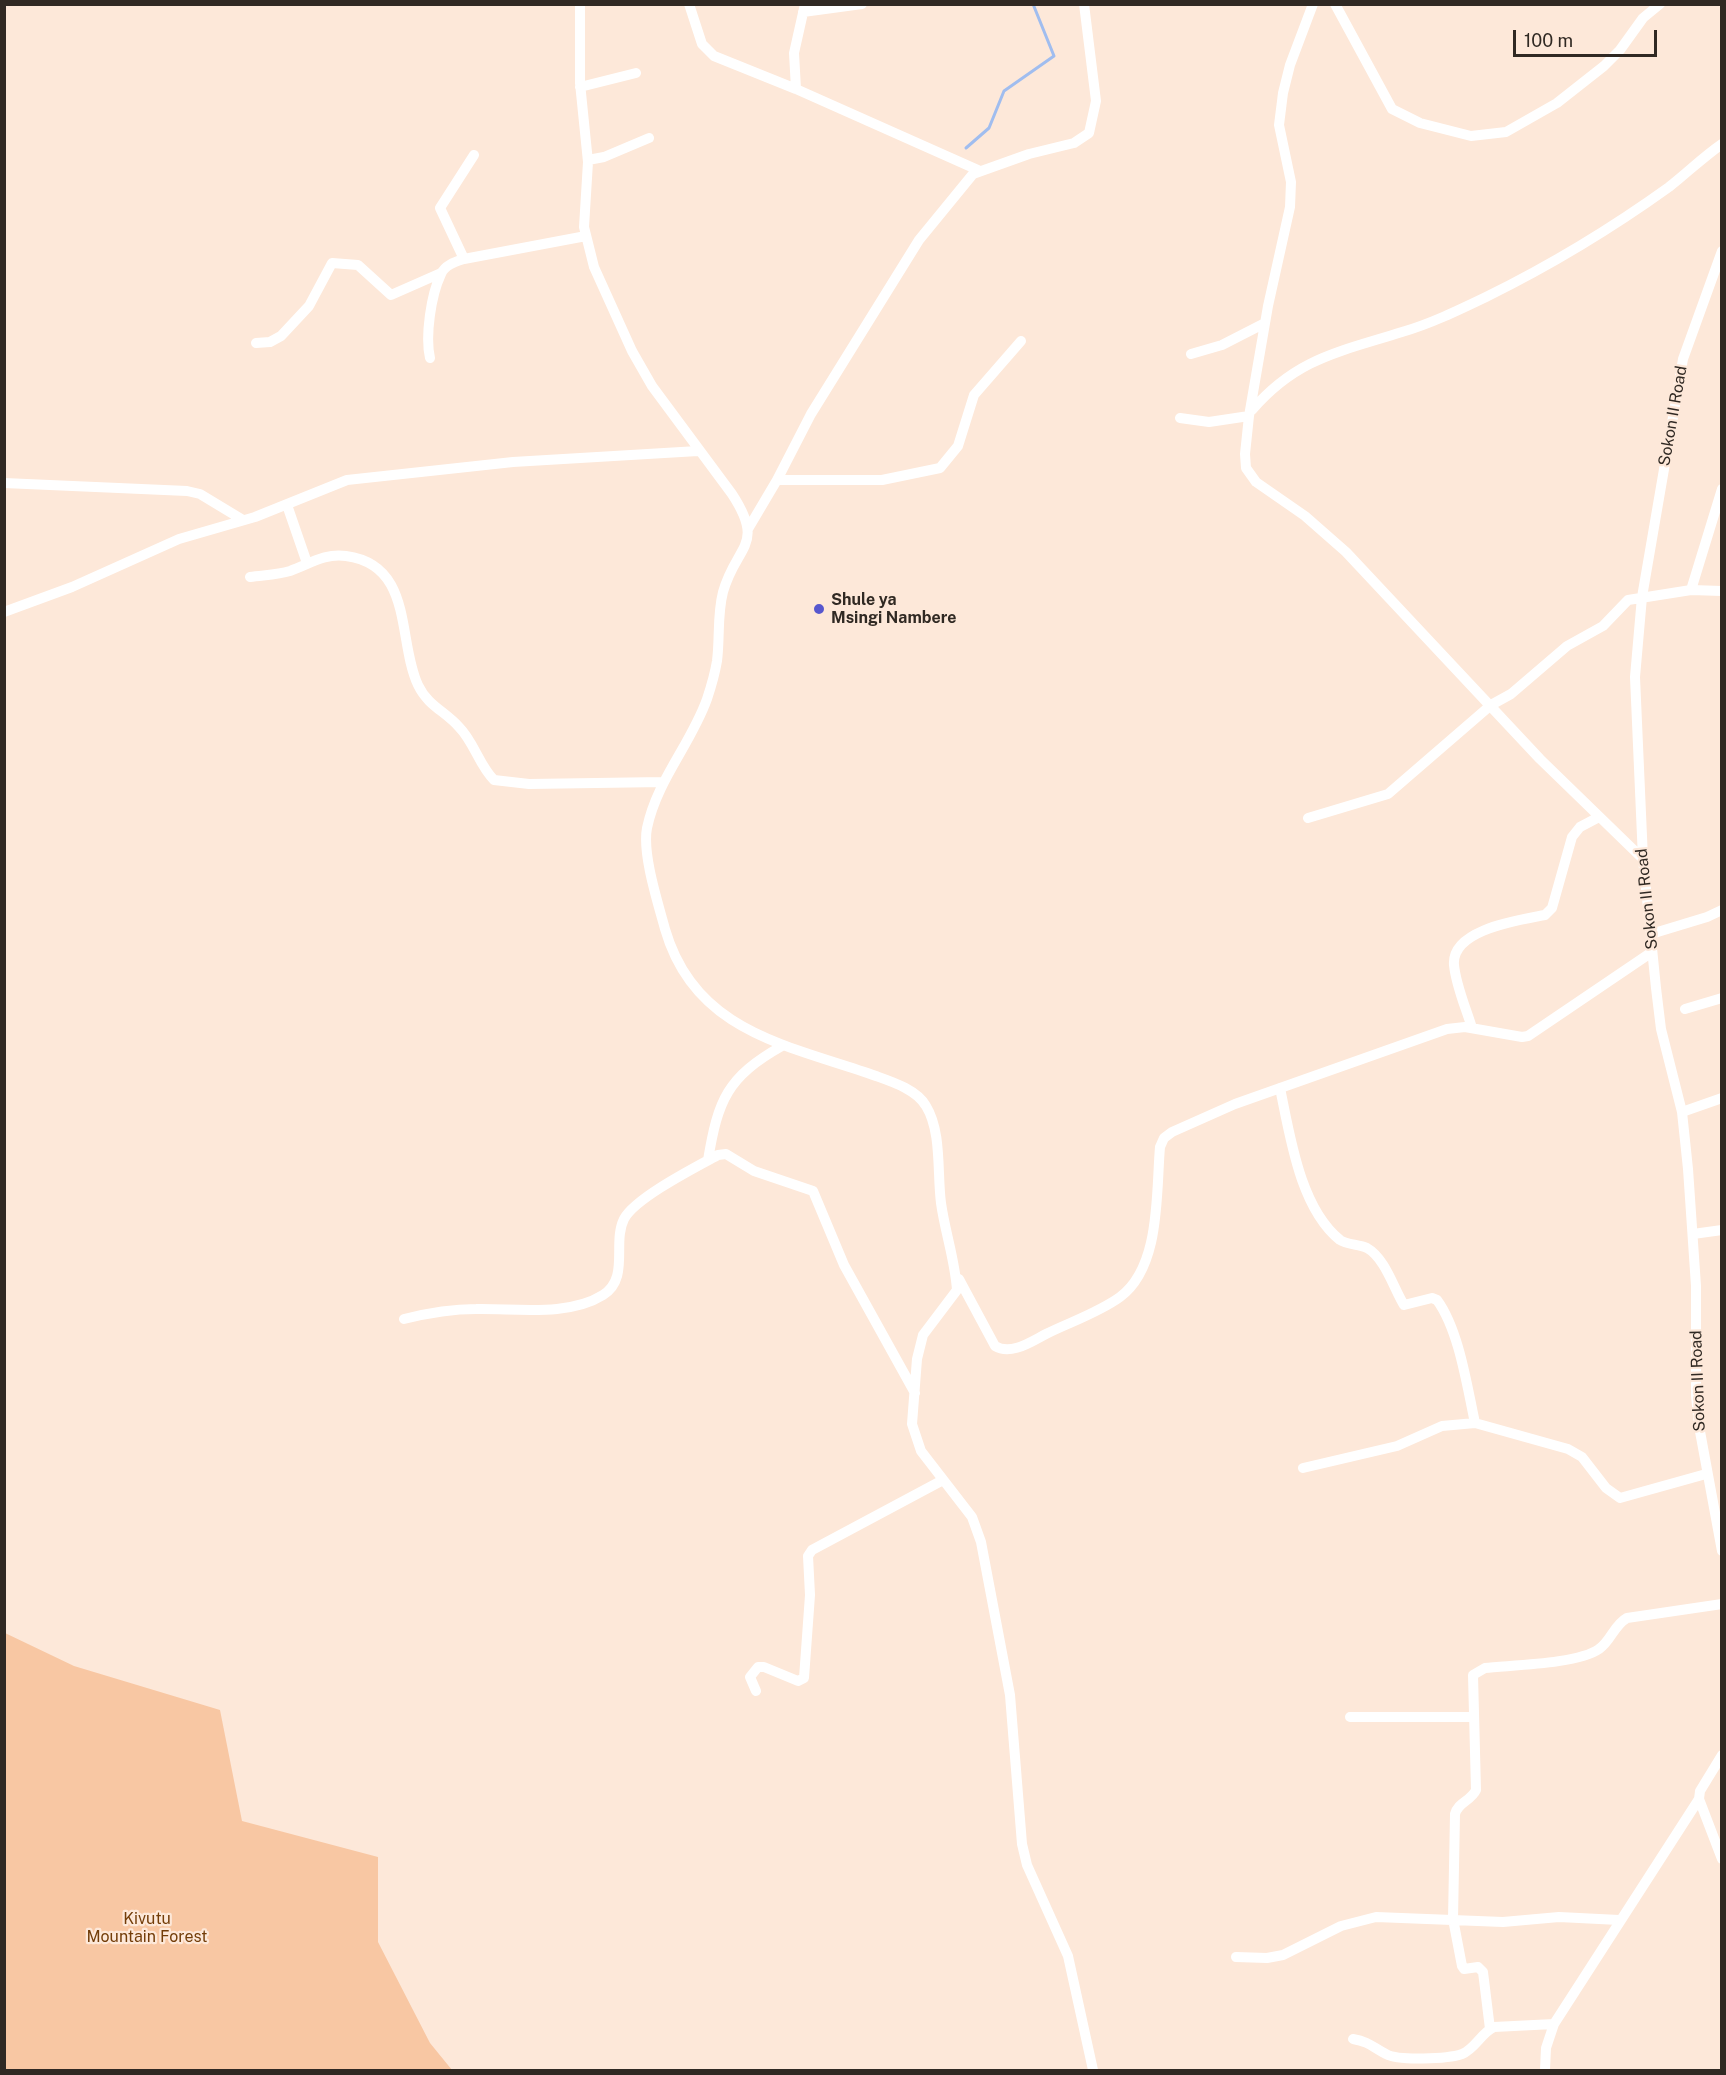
<!DOCTYPE html>
<html>
<head>
<meta charset="utf-8">
<style>
	body { margin:0 }
	#map { position:relative; width:1726px; height:2075px; overflow:hidden; background:#fde8d9; font-family:"Public Sans",sans-serif }
	canvas { display:block }
	.frame { position:absolute; inset:0; border:6px solid #302923; pointer-events:none }
	.scale { position:absolute; left:1513px; top:30px; width:144px; height:27px; box-sizing:border-box; border:3px solid #302923; border-top:0; padding-left:8px; font-size:18px; line-height:21px; white-space:nowrap; color:#302923; -webkit-text-stroke:4px #fde8d9; paint-order:stroke }
</style>
</head>
<body>
<div id="map">
<canvas width="1726" height="2075"></canvas>
<div class="frame"></div>
<div class="scale">100 m</div>
</div>
<script>
const c = document.querySelector('canvas').getContext('2d');
c.lineJoin = 'round';
function paint(path, color) { c.fillStyle = color; c.fill(path, 'evenodd'); }
function strokePath(path, color, width, dash) { c.strokeStyle = color; c.lineWidth = width; c.lineCap = dash ? 'butt' : 'round'; c.setLineDash(dash || []); c.stroke(path); }
function label(font, color, halo, rows, align = 'center') {
  c.font = font + ' "Public Sans",sans-serif'; c.lineWidth = 4.5; c.setLineDash([]); c.textBaseline = 'middle'; c.strokeStyle = halo; c.fillStyle = color; for (const [text, x, y, turn = 0] of rows) {
    c.save(); c.translate(x, y); c.rotate((+turn || 0) * Math.PI / 180); c.textAlign = isNaN(turn) ? turn : align; if (halo) c.strokeText(text, 0, 0); c.fillText(text, 0, 0); c.restore();
  }
}
paint(new Path2D(`
	M5,1633L74,1666L220,1710L242,1821L378,1857V1942L430,2043L452,2070H5Z`), '#f8c7a3');
strokePath(new Path2D(`
	M966,148L989,128L1004,91L1054,56L1033,4`), '#a0bdef', 3);
strokePath(new Path2D(`
	M580,4V83L588,162L584,227L594,267L632,351L652,386L732,494C766,546 736,545 723,592C717,615 720,638 717,661C715,673 711,687 707,699C691,744 657,780 647,828C642,854 658,903 665,929C695,1033 789,1045 876,1076C893,1082 917,1090 926,1106C942,1132 937,1173 941,1203C945,1232 955,1260 957,1290L923,1335L917,1359L912,1424L921,1451L972,1517L981,1542L1010,1695L1022,1844L1027,1865L1068,1956L1093,2070
	M689,4L702,44L714,56L796,89L978,170
	M1313,4L1290,65L1283,93L1279,125L1291,182L1290,207L1268,306L1249,416L1245,454L1246,468L1256,482L1305,516L1346,552L1540,759L1643,859
	M1335,4L1392,109L1420,123L1471,136L1506,132L1557,103L1604,66L1620,50L1643,18L1660,4
	M803,12L862,4
	M580,87L636,73
	M796,89L794,53L805,4
	M588,160L604,157L649,138
	M1722,251L1683,359L1642,597L1635,677L1643,859L1656,988L1661,1029L1682,1112L1688,1169L1696,1286V1396L1699,1426L1722,1551
	M464,259L440,208L474,155
	M256,343L270,342L281,336L309,306L332,263L358,265L391,295L441,273
	M1191,354L1222,345L1265,323
	M430,358C425,336 431,295 441,274C445,265 455,262 464,259L586,236
	M1252,410C1297,358 1339,352 1402,332C1430,324 1459,310 1486,297C1549,266 1612,228 1669,187C1687,173 1703,157 1722,144
	M1180,418L1209,422L1249,416
	M777,480H882L940,468L958,446L974,395L1021,341
	M4,483L187,491L200,494L243,520
	M287,505L307,563
	M748,529L777,480L811,414L919,240L973,174L1029,154L1074,143L1089,133L1096,101L1084,4
	M250,577C263,575 277,575 290,571C310,564 324,553 346,556C414,565 397,640 418,685C428,706 445,711 459,727C474,742 479,765 494,780L529,784L663,782
	M1691,590L1722,489
	M4,612L72,587L179,539L255,517L347,480L513,462L698,451
	M1308,818L1388,794L1491,705L1511,694L1567,646L1603,626L1628,600L1691,590L1722,591
	M1651,934L1707,917L1722,910
	M1685,1009L1722,998
	M1472,1028C1466,1008 1456,986 1454,965C1451,929 1520,920 1545,915L1552,908L1572,837L1580,827L1599,817
	M1280,1088C1290,1136 1300,1208 1340,1240C1347,1245 1359,1244 1367,1248C1385,1258 1394,1289 1404,1305L1432,1298L1437,1300C1459,1330 1467,1386 1475,1423
	M1682,1112L1722,1098
	M708,1160C718,1100 727,1077 782,1046
	M1693,1234L1722,1230
	M959,1279L995,1346C1011,1356 1032,1341 1046,1334C1070,1322 1098,1313 1120,1297C1161,1267 1156,1192 1160,1147L1164,1138L1172,1132L1235,1104L1447,1029L1465,1027L1522,1037L1528,1036L1652,952
	M404,1319C428,1313 451,1309 476,1309C515,1308 568,1317 603,1295C630,1278 612,1243 624,1219C635,1198 696,1167 718,1155L726,1154L754,1171L813,1191L844,1265L915,1393
	M1303,1468L1397,1446L1442,1426L1475,1423L1568,1449L1582,1457L1606,1488L1620,1498L1706,1474
	M756,1691L750,1677L758,1667H764L798,1681L804,1678L810,1595L808,1556L812,1550L943,1480
	M1350,1717H1473
	M1722,1755L1700,1791L1699,1799L1722,1859
	M1236,1957L1267,1958L1283,1955L1341,1926L1376,1917L1503,1922L1559,1917L1619,1920
	M1490,2029L1483,1972L1478,1967L1464,1969L1462,1966L1453,1919L1455,1814C1458,1802 1471,1801 1476,1790L1473,1675L1485,1668C1513,1665 1578,1664 1599,1649C1611,1641 1614,1625 1627,1618L1722,1604
	M1353,2039C1370,2042 1372,2047 1386,2054C1398,2061 1448,2059 1462,2054C1475,2049 1481,2033 1494,2027L1554,2024
	M1545,2070L1546,2048L1554,2024L1699,1799`), '#fff', 10);
for (const [x, y, r, color] of [
	[819,609,6,"#5757ce"]
]) { const dot = new Path2D(); dot.arc(x, y, r, 0, 2 * Math.PI); c.fillStyle = color; c.fill(dot); strokePath(dot, '#fde8d9', 2); }
label('16px', '#302923', '#fde8d9', [
	["Sokon II Road",1673,416,-80],
	["Sokon II Road",1647,899,-96],
	["Sokon II Road",1698,1381,-92]
]);
label('bold 16px', '#302923', '#fde8d9', [
	["Shule ya",831,600],
	["Msingi Nambere",831,618]
], 'left');
label('16px', '#733d09', '#fde8d9', [
	["Kivutu",147,1919],
	["Mountain Forest",147,1937]
]);
</script>
</body>
</html>
